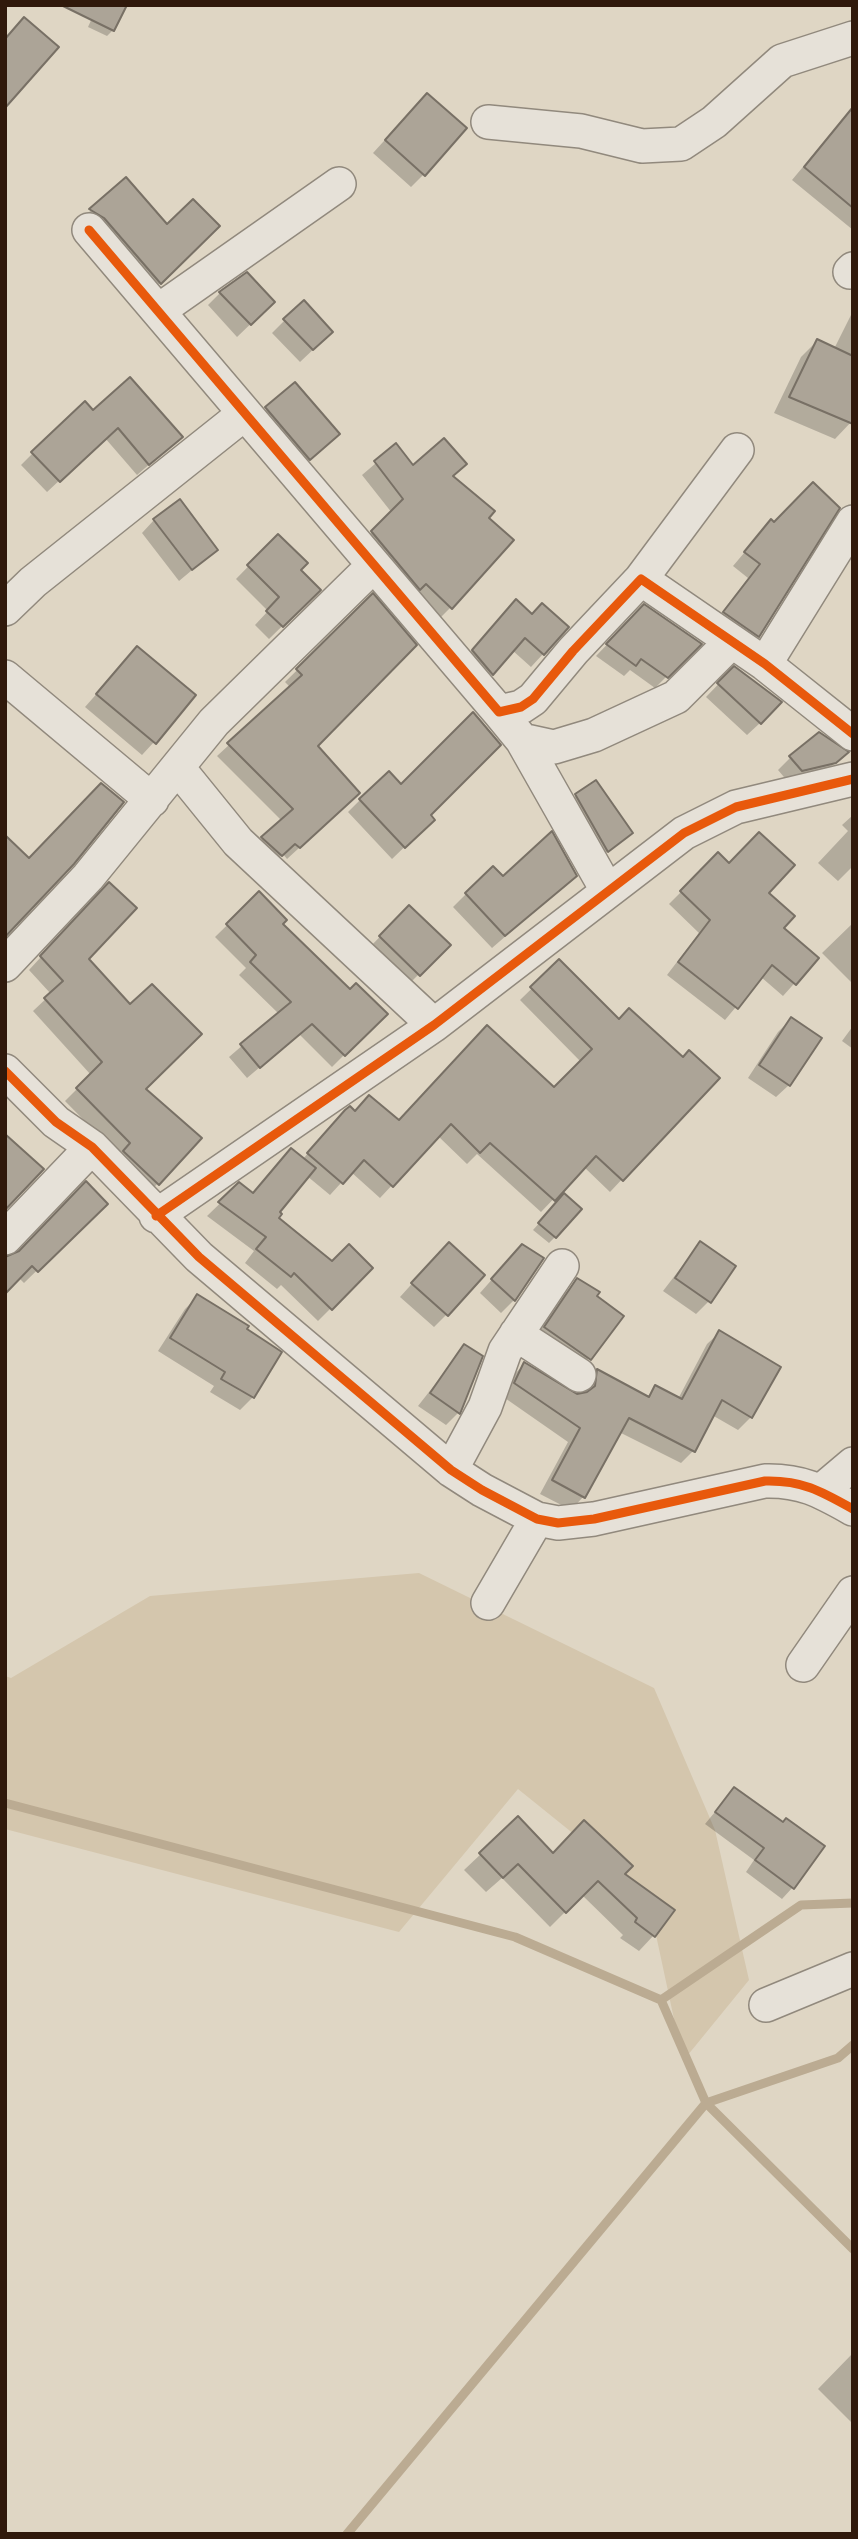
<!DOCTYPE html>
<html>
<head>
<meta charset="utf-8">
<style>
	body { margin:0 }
	#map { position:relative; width:858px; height:2539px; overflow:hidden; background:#dfd6c4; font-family:"IM FELL English",serif }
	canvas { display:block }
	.frame { position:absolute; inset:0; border:7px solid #30190b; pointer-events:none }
</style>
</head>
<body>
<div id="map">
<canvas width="858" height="2539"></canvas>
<div class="frame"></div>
</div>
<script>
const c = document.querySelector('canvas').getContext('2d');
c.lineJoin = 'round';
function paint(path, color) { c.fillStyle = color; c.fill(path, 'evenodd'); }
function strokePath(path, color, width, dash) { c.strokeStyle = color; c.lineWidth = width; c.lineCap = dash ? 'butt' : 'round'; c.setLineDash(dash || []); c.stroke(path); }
paint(new Path2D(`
	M419,1573L654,1688L715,1830L749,1980L683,2061L647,1893L518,1789L399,1932L5,1829V1676L11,1678L150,1596Z`), '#d4c6ad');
paint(new Path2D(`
	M98,5L113,30L107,36L88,27Z
	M853,107V230L792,180Z
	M414,108L424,174L411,187L373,153Z
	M126,179L167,226H217L147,296L78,222Z
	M220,293L260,315L237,337L208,305Z
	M853,311V420L835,439L774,413L801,357L817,341L834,349Z
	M285,320L318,345L300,362L272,333Z
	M295,384L338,434L296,472L254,421Z
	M93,413L181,437L137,475L105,438L47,492L21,465L33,453Z
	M396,446L413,467L452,476L486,518L451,607L438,620L359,545L392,513L362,475Z
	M154,520L216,550L179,581L142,533Z
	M771,521L758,636L745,648L712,625L748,578L733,566Z
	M278,536L299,570L319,590L269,639L255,625L268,611L236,579Z
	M373,596L315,746L346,805L287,859L283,854L269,867L250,850L282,821L217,756L291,688L285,682Z
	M644,606L699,644L655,688L630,670L624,676L596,656Z
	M503,614L543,654L531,667L512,650L479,686L460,664Z
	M137,648L154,742L142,755L85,707Z
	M734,668L760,723L747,735L706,697Z
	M846,753L821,776L789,783L778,770L790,758Z
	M576,796L631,832L594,863L563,808Z
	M360,800L420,832L392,859L348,812Z
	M852,816L853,866L838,881L818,863L848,831L842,825Z
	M718,855L766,893L782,928L817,958L783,996L761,977L725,1020L667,975L699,933L669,904Z
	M575,876L492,948L453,907L466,894L503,879Z
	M259,894L280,924L350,992L385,1014L332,1067L299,1034L247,1078L229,1057L279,1014L239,975L246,968L215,937Z
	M97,896L87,959L143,1090L158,1183L146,1196L119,1156L65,1101L91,1075L33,1011L51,994L29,970Z
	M409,907L448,945L406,987L367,950Z
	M853,923V984L822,953Z
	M559,962L618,1021L717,1078L610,1192L584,1167L541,1212L477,1154L467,1164L438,1136L380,1198L351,1172L330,1195L307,1176L277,1212V1219L332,1264L371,1268L318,1321L281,1285L277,1289L245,1263L254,1251L207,1216L239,1185L252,1194L291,1150L303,1159L333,1124L354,1112L399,1122L554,1089L581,1062L520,1000Z
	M791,1019L789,1085L776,1097L748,1078L778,1032Z
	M853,1026V1049L842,1041Z
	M559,1201L555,1237L549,1243L533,1230Z
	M105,1204L24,1283L19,1278L10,1258Z
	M700,1243L709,1301L696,1314L663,1291Z
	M436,1257L447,1314L434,1327L400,1297Z
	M510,1259L514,1300L501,1313L480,1293Z
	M577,1280L622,1316L577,1372L533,1340L565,1293Z
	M197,1297L253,1397L240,1410L210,1392L214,1386L158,1351L185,1309Z
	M720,1332L751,1417L738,1430L712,1415L693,1451L681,1463L619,1432L583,1497L571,1510L540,1494L568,1442L502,1396L512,1377L524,1364L577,1396L583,1395L585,1384L597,1371L646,1398L656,1388L678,1399L707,1344Z
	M465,1346L481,1357L458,1413L446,1425L418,1406Z
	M734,1789L783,1824L793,1887L782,1899L746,1872L754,1860L705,1824Z
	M518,1819L553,1855L622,1875L654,1935L639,1951L620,1938L623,1935L582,1895L550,1927L502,1878L486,1892L464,1870Z
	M853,2353V2424L818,2389Z`), '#0003');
strokePath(new Path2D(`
	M5,1803L515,1937L661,2000L706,2103L853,2249
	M661,2000L801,1905L853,1903
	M347,2534L706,2103L838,2058L853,2045`), '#bbab92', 9);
const building = new Path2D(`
	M61,5H127L114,31Z
	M24,17L59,47L5,108V39Z
	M427,93L467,128L425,176L385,140Z
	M853,107V208L804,167Z
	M126,177L167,224L193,199L220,226L161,284L104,218L89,209Z
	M247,272L275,302L251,325L219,292Z
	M304,300L333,332L313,350L283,319Z
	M817,339L853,356V424L789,397Z
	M130,377L183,437L149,465L118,428L60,482L31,452L85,401L93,410Z
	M295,382L340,434L310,460L265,407Z
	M444,438L467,464L453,476L495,511L489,518L514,540L452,609L426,584L420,590L371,531L403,499L374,461L396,443L413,465Z
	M813,482L840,508L759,637L723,612L760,564L744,552L771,519L774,522Z
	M180,499L218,550L192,570L153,519Z
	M278,534L308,563L301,570L321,590L283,627L266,611L279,597L247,565Z
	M373,593L417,645L318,746L360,793L300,848L295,844L282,856L261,837L293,809L227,743L302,675L296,669Z
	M516,599L532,614L542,603L569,627L544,655L525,638L493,675L472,650Z
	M644,604L702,644L668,678L641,659L636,666L606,644Z
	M137,646L196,695L156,744L96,694Z
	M734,666L782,702L761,724L717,683Z
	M473,712L501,745L431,815L435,820L405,848L359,799L389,771L401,784Z
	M819,732L849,752L836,763L802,771L789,756Z
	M596,780L633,833L608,852L575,794Z
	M101,783L124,802L74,864L5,937V835L29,858Z
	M552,831L577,876L505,936L465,893L493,866L503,876Z
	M759,832L795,865L769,893L795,916L784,928L819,958L796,985L772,965L738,1009L678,962L710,920L680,891L718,852L729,863Z
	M109,882L137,908L89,959L130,1004L152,984L202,1034L146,1089L202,1138L159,1185L123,1151L130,1143L76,1088L102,1062L44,998L63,981L40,956Z
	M259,891L287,920L283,924L350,989L356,983L388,1014L345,1056L312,1024L260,1068L240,1044L291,1002L250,962L256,955L226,924Z
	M409,905L451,945L420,976L379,936Z
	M559,959L619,1019L629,1008L683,1057L689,1050L720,1078L623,1181L596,1156L555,1201L490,1143L480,1153L451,1124L393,1187L364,1160L343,1184L307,1153L345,1110L350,1106L355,1111L369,1095L399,1120L487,1025L554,1087L592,1049L530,987Z
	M791,1017L822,1038L790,1086L759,1065Z
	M5,1134L44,1169L5,1210Z
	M291,1148L316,1168L280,1212L282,1214L279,1218L332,1261L349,1244L373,1268L332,1310L294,1273L291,1277L256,1249L266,1237L218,1202L239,1182L253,1193Z
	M86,1181L108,1204L38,1272L32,1266L5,1294V1257L19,1251Z
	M564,1193L582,1209L556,1238L538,1223Z
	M700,1241L736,1266L711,1303L675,1278Z
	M449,1242L485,1275L448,1316L411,1283Z
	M522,1244L544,1258L515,1301L491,1279Z
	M577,1278L600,1292L597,1296L624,1316L591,1360L544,1327Z
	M197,1294L249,1326L247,1329L282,1352L254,1398L221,1379L225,1372L170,1338Z
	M719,1330L781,1367L752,1418L722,1400L695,1452L629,1418L585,1498L552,1480L580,1428L514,1383L524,1362L577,1394L587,1392L595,1386L597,1369L649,1397L655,1385L682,1399Z
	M464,1344L483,1356L460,1414L430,1393Z
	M734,1787L783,1822L786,1818L825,1846L794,1889L755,1860L764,1848L715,1812Z
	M518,1816L553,1853L584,1820L633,1866L625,1874L675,1910L655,1937L635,1922L637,1918L598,1881L566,1913L518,1864L503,1878L479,1853Z`);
paint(building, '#aca497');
strokePath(building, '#787065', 2);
const street = new Path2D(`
	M488,122L581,131L642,146L681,144L714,122L782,61L853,38
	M89,230L499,712L521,707L533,699L573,651L641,579L765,664L853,734
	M850,272L853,269
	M158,311L339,184
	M641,579L737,450
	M5,609L33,582L244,414
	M765,664L853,522
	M5,677L152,800
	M499,712L522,740L554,747L594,735L676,697L731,642
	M522,740L607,890
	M178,768L238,842L434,1025
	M5,965L88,877L214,722L373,566
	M5,1071L56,1122L92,1147L199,1257L451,1470L482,1490L537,1519L558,1523L594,1519L765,1481C802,1480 821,1491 853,1509
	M156,1216L434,1025L684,833L736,807L853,779
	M5,1238L92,1147
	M516,1334L579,1375
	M451,1470L485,1407L505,1351L562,1266
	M821,1491L853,1464
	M488,1603L537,1519
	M803,1665L853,1593
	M766,2005L853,1969`);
strokePath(street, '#91897d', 36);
strokePath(street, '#e6e1d8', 33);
strokePath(new Path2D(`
	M89,230L499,712L521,707L533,699L573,651L641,579L765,664L853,734
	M5,1071L56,1122L92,1147L199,1257L451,1470L482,1490L537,1519L558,1523L594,1519L765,1481C802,1480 821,1491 853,1509
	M156,1216L434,1025L684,833L736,807L853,779`), '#e8590c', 9);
</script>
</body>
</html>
